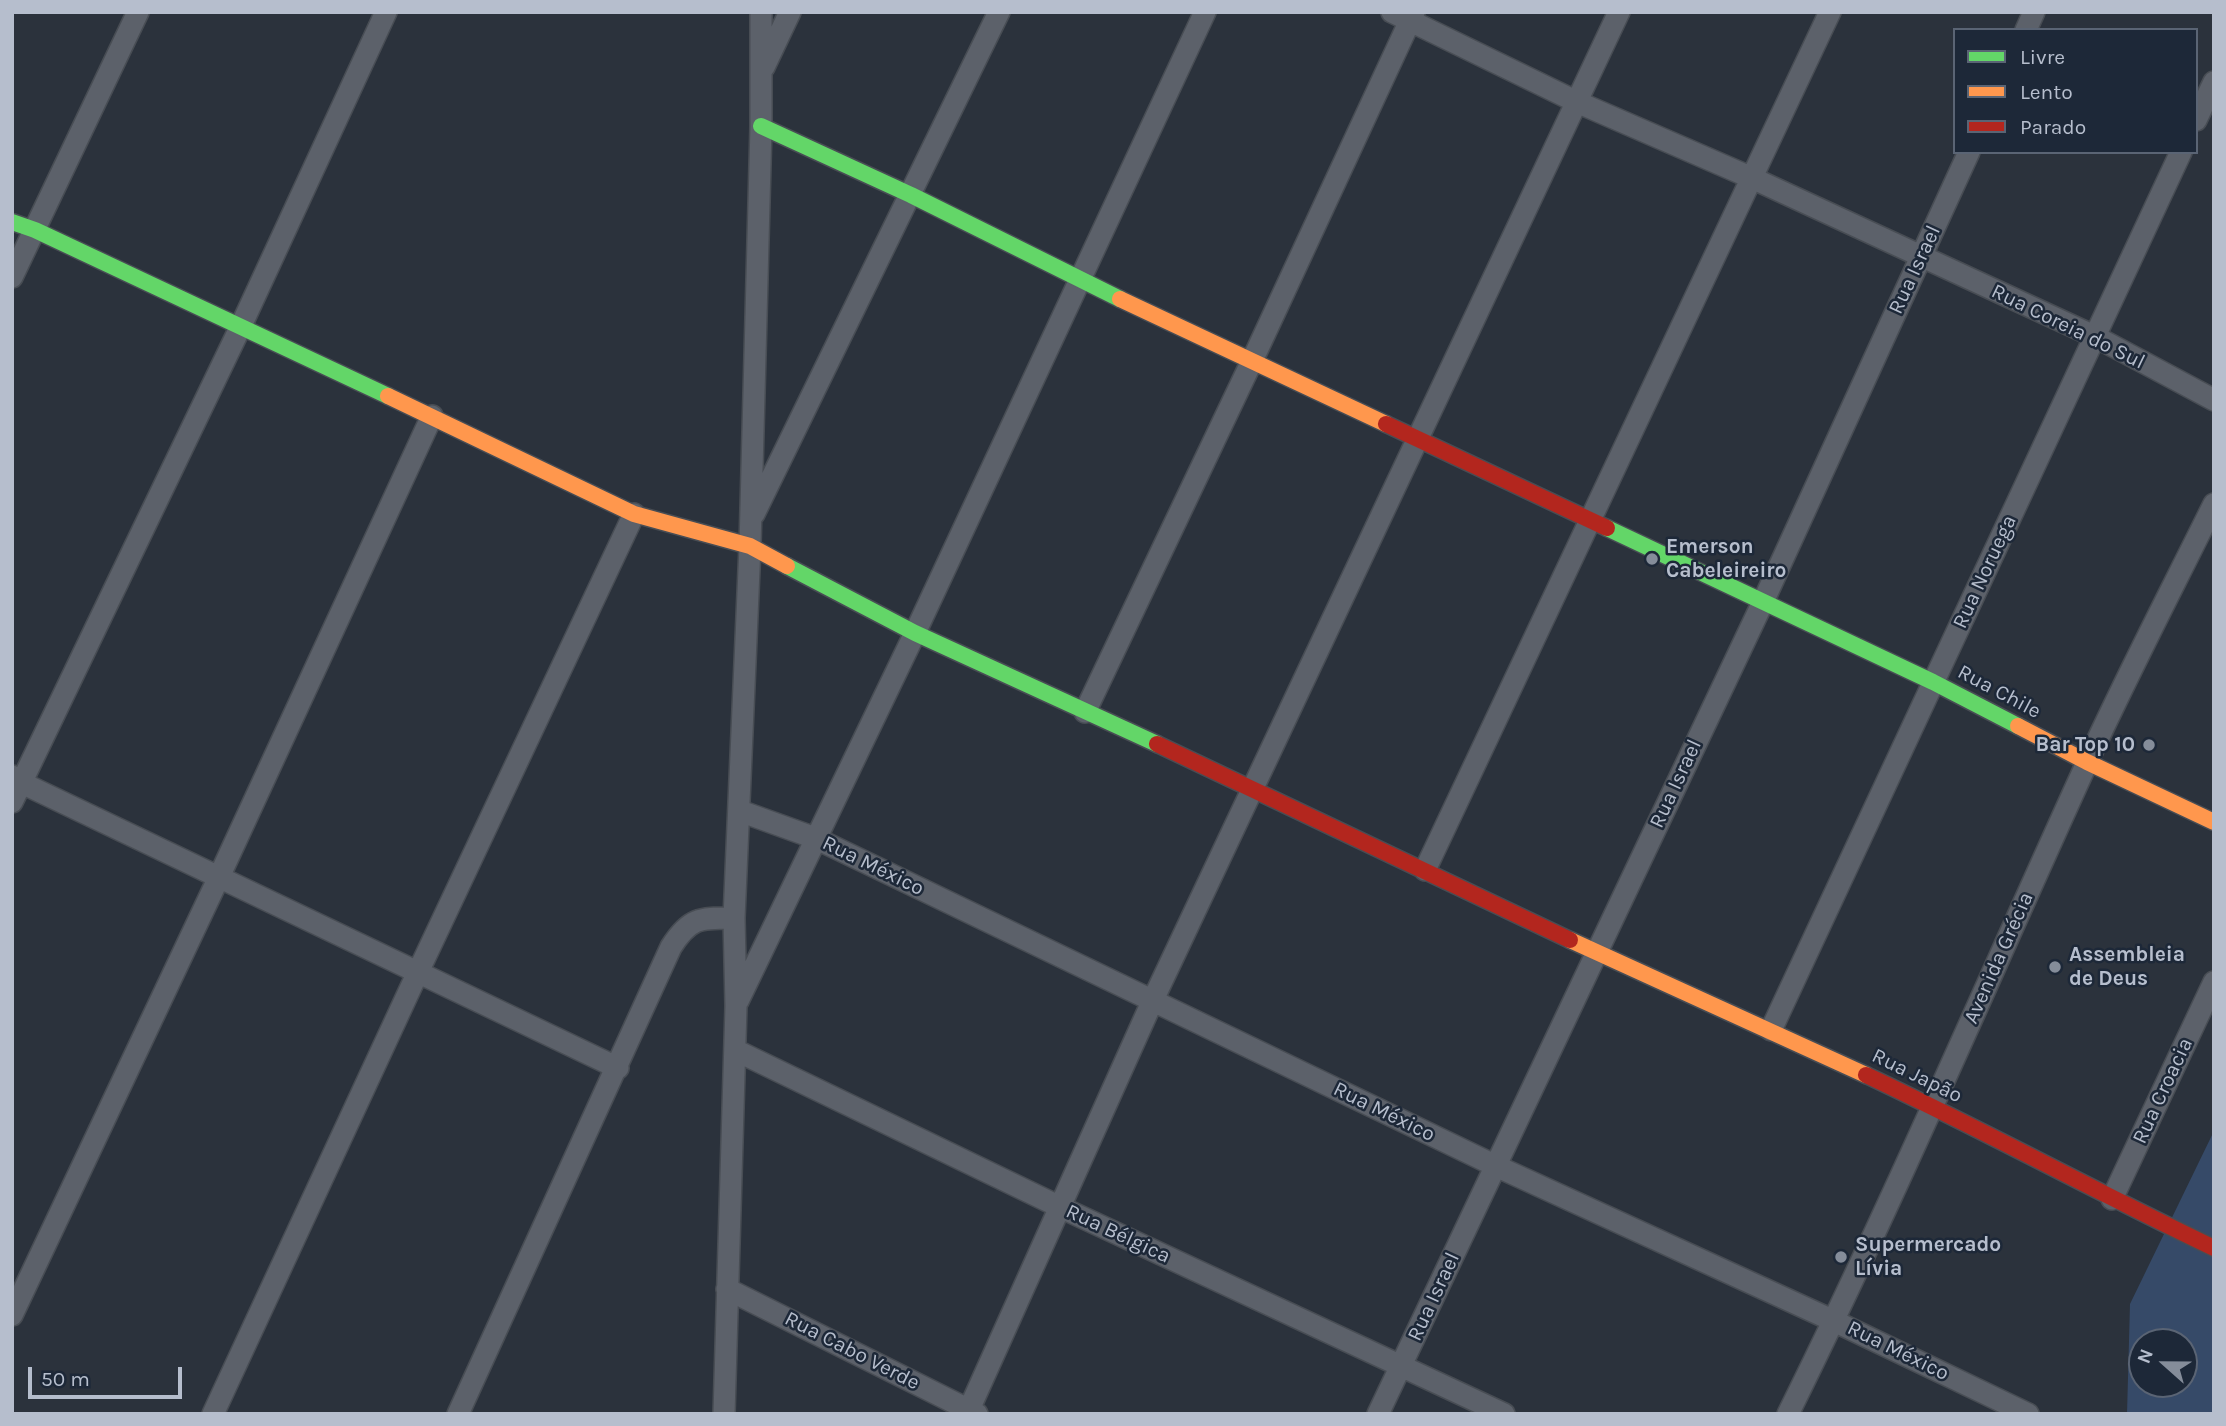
<!DOCTYPE html>
<html>
<head>
<meta charset="utf-8">
<style>
	body { margin:0 }
	#map { position:relative; width:2226px; height:1426px; overflow:hidden; background:#2b323c; font-family:Karla,sans-serif }
	canvas { display:block }
	.frame { position:absolute; inset:0; border:14px solid #b6becd; pointer-events:none }
	.legend { position:absolute; left:1953px; top:28px; width:245px; height:126px; box-sizing:border-box; background:#1d2838; border:2px solid #5a6474; margin:0; padding:9px 12px; list-style:none; font-size:21px; color:#b6becd }
	.legend li { display:flex; align-items:center; gap:14px; height:35px }
	.legend b { width:35px; border:2px solid #5a6474 }
	.north { position:absolute; left:2128px; top:1328px; width:70px; height:70px; box-sizing:border-box; background:#1d2838; border:2px solid #5a6474; border-radius:50%; rotate:291deg; font-size:19px; font-weight:700; line-height:28px; text-align:center; color:#b6becd }
	.north::after { content:''; display:block; margin:auto; width:24px; height:32px; background:#858d9a; clip-path:polygon(50% 0,100% 100%,50% 72%,0 100%) }
	.scale { position:absolute; left:28px; top:1367px; width:154px; height:32px; box-sizing:border-box; border:4px solid #b6becd; border-top:0; padding-left:9px; font-size:21px; line-height:24px; white-space:nowrap; color:#b6becd; -webkit-text-stroke:5px #1d2838; paint-order:stroke }
</style>
</head>
<body>
<div id="map">
<canvas width="2226" height="1426"></canvas>
<div class="frame"></div>
<ul class="legend">
<li><b style="height:9px;background:#63d668"></b>Livre</li>
<li><b style="height:9px;background:#ff974d"></b>Lento</li>
<li><b style="height:9px;background:#b3261e"></b>Parado</li>
</ul>
<div class="north">N</div>
<div class="scale">50 m</div>
</div>
<script>
const c = document.querySelector('canvas').getContext('2d');
c.lineJoin = 'round';
function paint(path, color) { c.fillStyle = color; c.fill(path, 'evenodd'); }
function strokePath(path, color, width, dash) { c.strokeStyle = color; c.lineWidth = width; c.lineCap = dash ? 'butt' : 'round'; c.setLineDash(dash || []); c.stroke(path); }
function label(font, color, halo, rows, align = 'center') {
  c.font = font + ' Karla,sans-serif'; c.lineWidth = 5; c.setLineDash([]); c.textBaseline = 'middle'; c.strokeStyle = halo; c.fillStyle = color; for (const [text, x, y, turn = 0] of rows) {
    c.save(); c.translate(x, y); c.rotate((+turn || 0) * Math.PI / 180); c.textAlign = isNaN(turn) ? turn : align; if (halo) c.strokeText(text, 0, 0); c.fillText(text, 0, 0); c.restore();
  }
}
paint(new Path2D(`
	M2214,1131V1414H2127L2130,1304ZM2142,1342H2184V1384H2142Z`), '#364a68');
const street = new Path2D(`
	M1392,12L1577,102L1752,178L2096,337L2214,400
	M2026,30L2034,12
	M764,67L790,12
	M2196,120L2214,82
	M12,277L138,12
	M754,514L999,12
	M1085,712L1252,361L1414,12
	M12,776L22,783L618,1068
	M12,802L240,328L386,12
	M740,811L815,838L1496,1166L1834,1321L2028,1414
	M1425,870L1830,12
	M738,1001L915,633L1205,12
	M1771,1030L2181,152
	M735,1050L1060,1207L1504,1414
	M2112,1199L2214,982
	M727,1289L977,1414
	M12,1315L219,877L432,416
	M213,1414L418,972L634,514
	M458,1414L671,947C690,917 700,918 734,918
	M724,1414L736,1006L734,918L750,546L761,126V12
	M967,1414L1152,1002L1619,12
	M1378,1414L1763,602L1969,152
	M1788,1414C1894,1200 1987,982 2086,765C2126,677 2171,591 2214,504`);
const fast = new Path2D(`
	M761,126L911,195L1120,299
	M12,222L35,230L388,396
	M1607,528L1933,682L2018,726
	M787,566L915,633L1157,744`);
const slow = new Path2D(`
	M1120,299L1386,424
	M388,396L634,514L750,546L787,566
	M2018,726L2087,762L2214,822
	M1570,940L1866,1075`);
const jam = new Path2D(`
	M1386,424L1607,528
	M1157,744L1570,940
	M1866,1075C1983,1130 2097,1192 2214,1248`);
strokePath(street, '#484d54', 24);
strokePath(fast, '#484d54', 19);
strokePath(slow, '#484d54', 19);
strokePath(jam, '#484d54', 19);
strokePath(street, '#5c616a', 21);
strokePath(fast, '#63d668', 16);
strokePath(slow, '#ff974d', 16);
strokePath(jam, '#b3261e', 16);
for (const [x, y, r, color] of [
	[1652,559,7,"#858d9a"],
	[2149,745,7,"#858d9a"],
	[2055,967,7,"#858d9a"],
	[1841,1257,7,"#858d9a"]
]) { const dot = new Path2D(); dot.arc(x, y, r, 0, 2 * Math.PI); c.fillStyle = color; c.fill(dot); strokePath(dot, '#1d2838', 2.5); }
label('21px', '#b6becd', '#1d2838', [
	["Rua Israel",1915,270,-65],
	["Rua Coreia do Sul",2068,327,26],
	["Rua Noruega",1985,572,-65],
	["Rua Chile",1999,692,28],
	["Rua Israel",1676,784,-65],
	["Rua México",873,866,26],
	["Avenida Grécia",1999,958,-66],
	["Rua Japão",1917,1076,26],
	["Rua Croacia",2163,1091,-65],
	["Rua México",1384,1112,26],
	["Rua Bélgica",1118,1234,25],
	["Rua Israel",1434,1297,-65],
	["Rua Cabo Verde",852,1351,27],
	["Rua México",1898,1351,26]
]);
label('bold 21px', '#b6becd', '#1d2838', [
	["Emerson",1666,547],
	["Cabeleireiro",1666,571],
	["Bar Top 10",2135,745,"right"],
	["Assembleia",2069,955],
	["de Deus",2069,979],
	["Supermercado",1855,1245],
	["Lívia",1855,1269]
], 'left');
</script>
</body>
</html>
